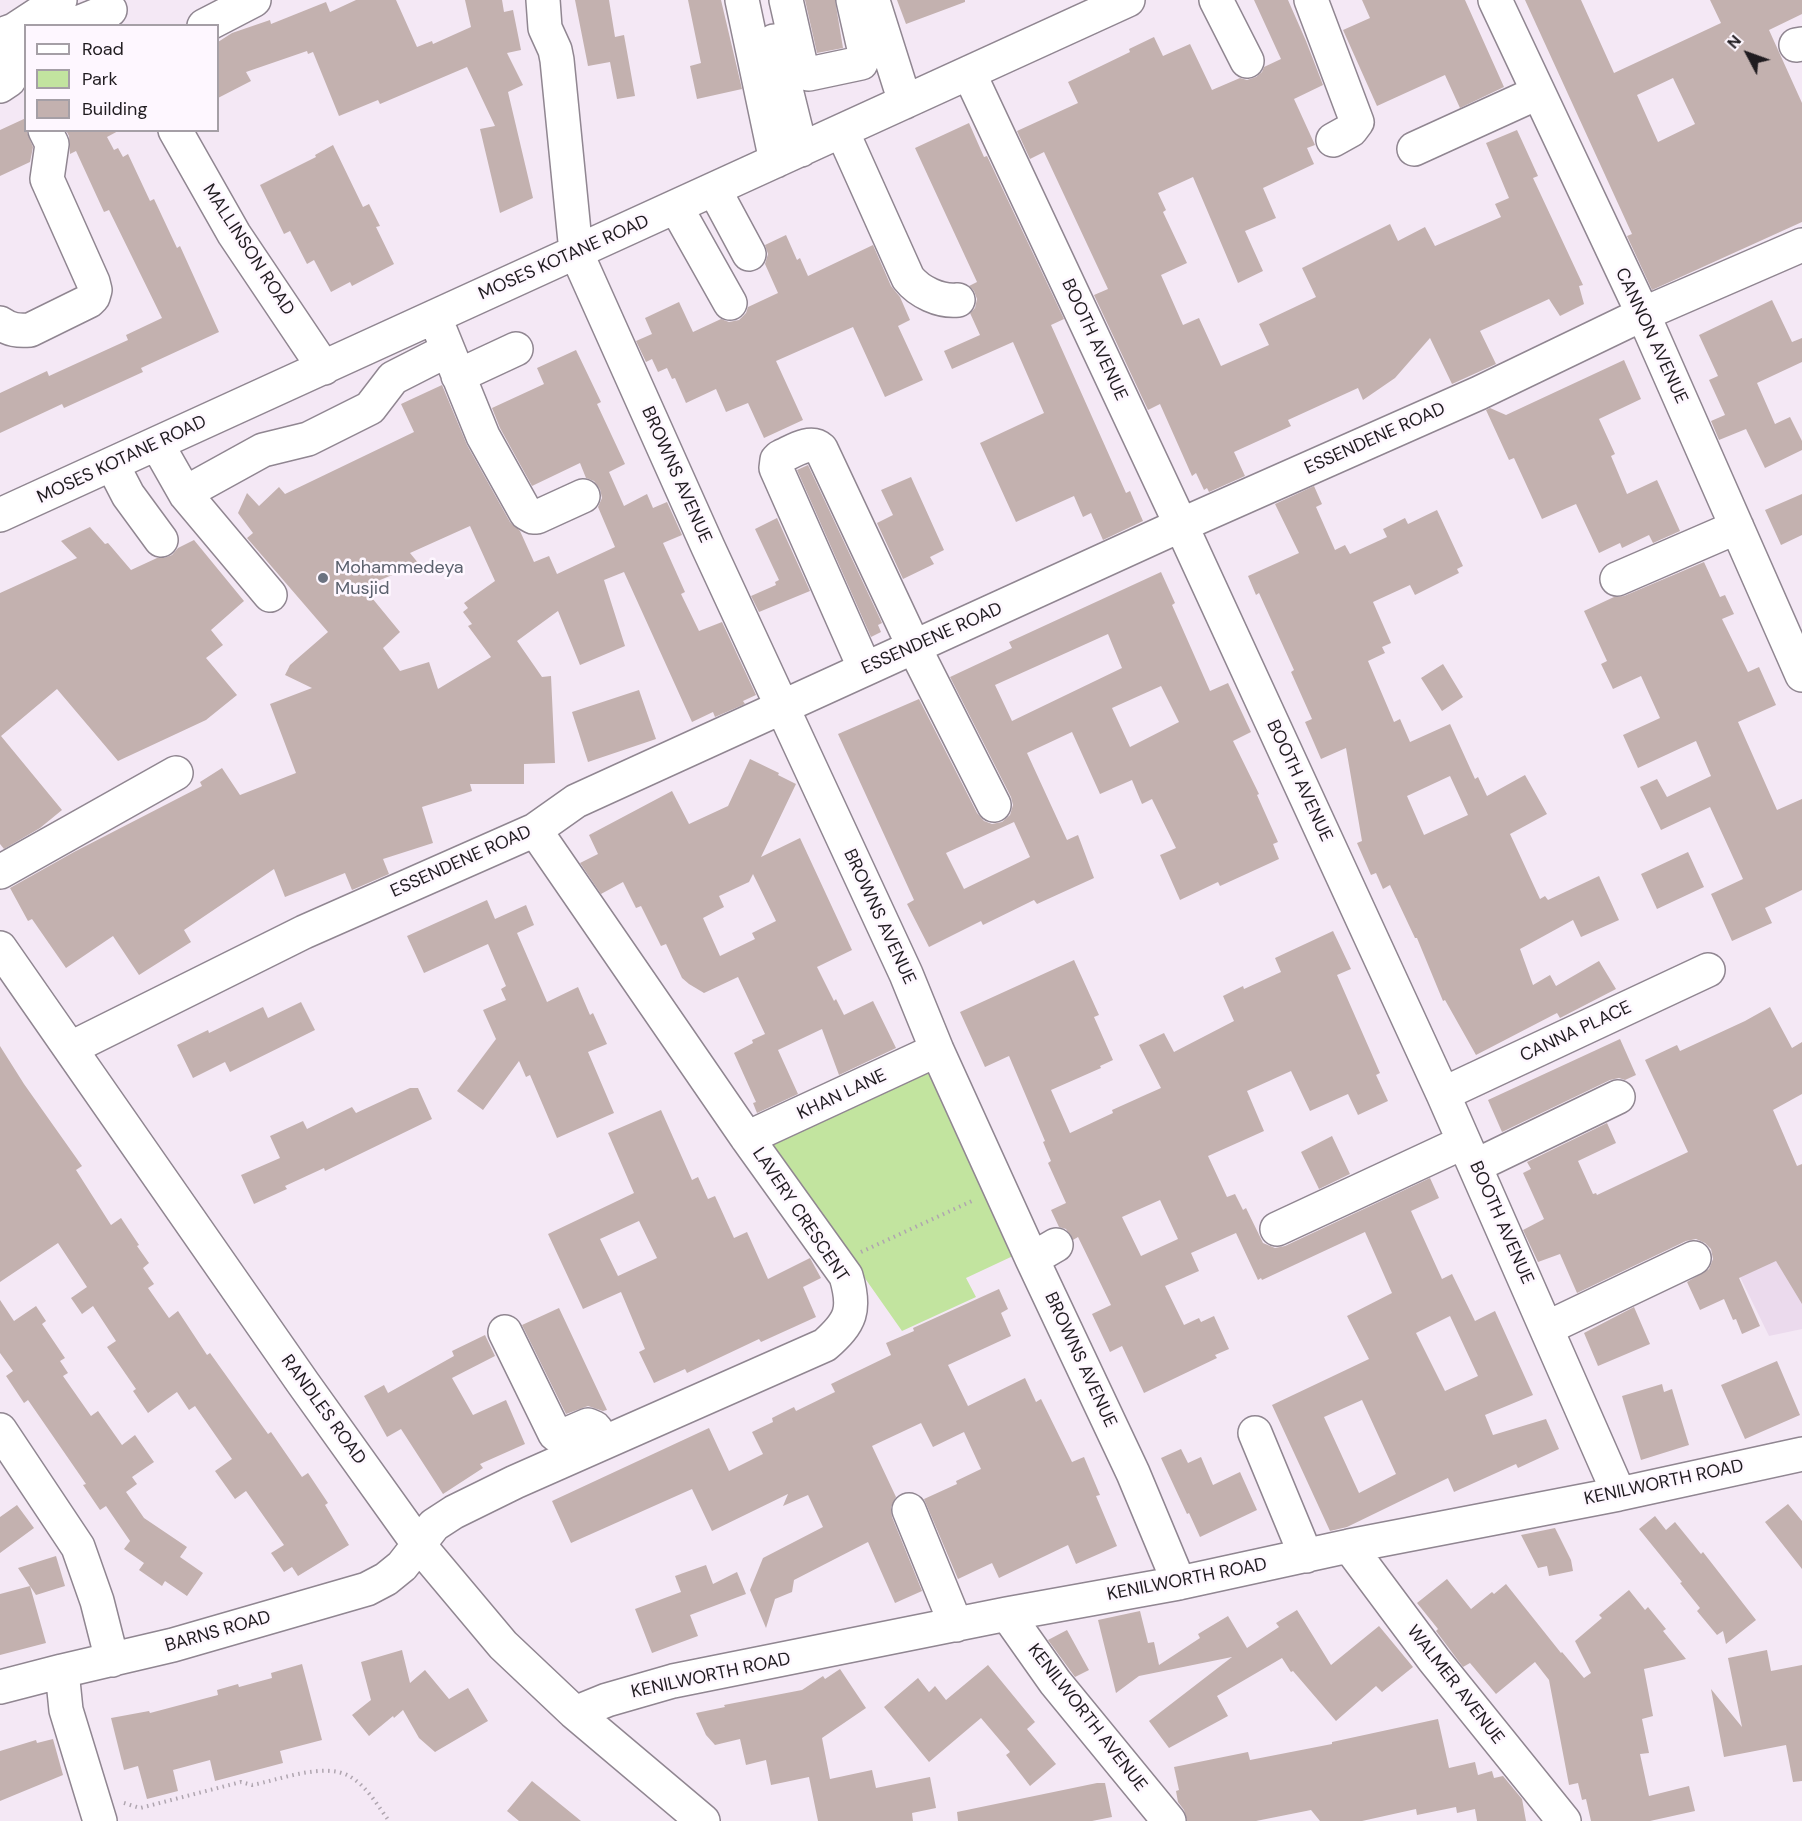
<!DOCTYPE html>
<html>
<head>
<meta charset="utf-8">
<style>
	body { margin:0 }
	#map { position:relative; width:1802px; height:1821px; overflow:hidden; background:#f4e8f5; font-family:"DM Sans",sans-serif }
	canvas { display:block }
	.legend { position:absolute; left:24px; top:24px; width:195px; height:108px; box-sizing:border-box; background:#fef7ff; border:2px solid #a59fa6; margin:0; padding:8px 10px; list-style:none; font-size:18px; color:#201c20 }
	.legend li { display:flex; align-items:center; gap:12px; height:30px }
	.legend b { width:30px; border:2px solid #a59fa6 }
	.north { position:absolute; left:1718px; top:24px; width:60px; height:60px; -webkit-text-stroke:4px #fef7ff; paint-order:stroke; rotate:311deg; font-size:16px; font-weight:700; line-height:24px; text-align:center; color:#201c20 }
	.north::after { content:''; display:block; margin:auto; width:21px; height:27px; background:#201c20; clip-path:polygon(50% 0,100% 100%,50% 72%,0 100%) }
</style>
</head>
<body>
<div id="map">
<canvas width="1802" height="1821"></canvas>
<ul class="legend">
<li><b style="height:8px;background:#fff"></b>Road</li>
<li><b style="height:16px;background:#c2e49f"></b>Park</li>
<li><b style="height:16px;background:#c3b1af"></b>Building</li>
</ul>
<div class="north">N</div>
</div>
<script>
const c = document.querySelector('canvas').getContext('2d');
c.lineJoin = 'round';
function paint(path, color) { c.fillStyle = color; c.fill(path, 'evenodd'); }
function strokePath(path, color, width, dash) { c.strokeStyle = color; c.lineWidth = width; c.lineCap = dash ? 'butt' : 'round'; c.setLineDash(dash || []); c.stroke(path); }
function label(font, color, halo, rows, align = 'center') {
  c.font = font + ' "DM Sans",sans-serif'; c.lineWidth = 5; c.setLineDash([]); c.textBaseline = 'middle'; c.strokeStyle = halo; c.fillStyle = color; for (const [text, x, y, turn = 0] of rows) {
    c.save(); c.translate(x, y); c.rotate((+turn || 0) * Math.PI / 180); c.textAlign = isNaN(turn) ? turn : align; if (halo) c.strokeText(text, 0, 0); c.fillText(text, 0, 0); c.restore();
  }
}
paint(new Path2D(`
	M1802,1196V1329L1769,1336L1717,1230Z`), '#ebdaed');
paint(new Path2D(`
	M930,1071L1013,1256L966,1278L976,1297L902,1331L770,1143Z`), '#c2e49f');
paint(new Path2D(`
	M356,0H396L417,47L432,41L433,44L471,27L465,0H502L504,12L513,10L521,50L507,53L523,85L508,92L533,198L500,213L480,129L495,126L467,67L380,104L378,100L339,116L313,52L308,54L307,51L246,72L251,81L218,98V42L232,33L270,20L271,24L326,2L330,12Z
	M575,0H609L615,37L624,35L635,96L617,99L610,62L588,66Z
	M688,0H721L742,89L697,99L690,66L701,63Z
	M805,0H835L843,48L817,53Z
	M897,0H965V2L906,24Z
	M1254,0H1288L1306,41L1323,85L1294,99L1315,145L1307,148L1314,164L1263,188L1276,218L1245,231L1263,271L1238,283L1193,177L1158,193L1166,210L1163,212L1187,263L1161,275L1183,325L1199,318L1221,366L1269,345L1259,324L1316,297L1302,268L1390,224L1398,241L1425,227L1435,246L1501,217L1495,204L1509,198L1486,143L1517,130L1538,176L1533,178L1583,285L1579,286L1584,304L1560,316L1549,299L1480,331L1496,364L1452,384L1430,338L1395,378L1363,400L1358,388L1288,420L1291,426L1234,452L1245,476L1209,492L1207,488L1204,490L1196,473L1192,476L1160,404L1148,410L1094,295L1108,289L1044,152L1030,159L1017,131L1078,103L1068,82L1130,52L1129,49L1154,37L1163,56L1190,44L1212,90L1240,78L1247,80L1256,77L1262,72L1264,67L1281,59Z
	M1362,0H1465L1504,87L1460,108L1445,75L1377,106L1343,30L1370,18Z
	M1525,0H1581L1614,73L1721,23L1710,0H1802V14L1769,30L1802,103V222L1652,290L1627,236L1632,234ZM1673,78L1695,124L1658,142L1637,95Z
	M26,118V130L33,147L30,162L0,176V130Z
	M969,123L984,157L987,156L1064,319L1051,325L1126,493L1130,491L1143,521L1103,540L1091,513L1083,517L1074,496L1016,522L980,443L1044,413L1013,342L952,369L944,351L980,335L970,313L975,308L977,299L974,291L969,286L977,282L915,148Z
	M66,130H120L107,137L114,150L118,148L123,157L128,154L150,201L154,199L177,248L180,246L219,332L141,368L143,372L64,408L62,404L0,433V393L47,371L49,376L128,340L126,335L162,318L109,210L104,212L76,151L70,154L69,136Z
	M333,145L363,207L369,204L380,226L376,227L394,264L352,286L350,282L331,292L314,260L307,264L290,231L284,234L260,185L316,157L315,155Z
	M786,235L797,260L800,258L808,276L873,245L891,286L900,297L910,320L898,326L923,380L885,397L853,327L776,361L803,420L764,438L748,403L726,412L716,389L686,403L675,378L672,379L667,368L658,372L652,359L646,362L636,341L652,334L645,318L679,302L693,332L721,319L729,322L739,320L746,313L748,307L778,293L765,264L768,254L765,245Z
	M1772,300L1792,342L1802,338V362L1757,383L1775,424L1790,417L1802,441V450L1765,468L1746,429L1719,440L1711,421L1725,415L1709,380L1718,376L1699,335Z
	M576,350L601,402L597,404L625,464L609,472L624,506L647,494L653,508L667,502L682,535L663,543L685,592L681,594L699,631L722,622L756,695L743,701L745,704L715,717L713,712L692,722L624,572L604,580L625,646L580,665L558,611L517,641L542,677L551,676L555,763L524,764V784H470L472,791L422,807L433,843L383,859L389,874L352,890L345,873L285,897L274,869L184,930L191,942L139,975L113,936L66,968L32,919L28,921L10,888L74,852L202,786L200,782L222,768L240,795L296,773L270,704L312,688L285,675L290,665L328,632L247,538L253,533L238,513L247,493L259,506L279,487L285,494L414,432L401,404L442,385L467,445L510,522L520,531L534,562L549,556L557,574L615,547L598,507L602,498L600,489L594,481L586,478L580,463L532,486L500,428L492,408L544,384L537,368ZM470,526L495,581L464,603L468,608L463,612L472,624L468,626L491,657L438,689L429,662L400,671L383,648L400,632L363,587L419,564L410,553Z
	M1624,360L1641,399L1599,419L1615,454L1611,456L1627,494L1657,480L1680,531L1653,543L1649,535L1622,548L1620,543L1599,553L1576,504L1542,519L1514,458L1509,460L1486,410L1490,408L1506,415Z
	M808,465L882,623L878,625L881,632L871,637L797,470Z
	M911,477L944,550L930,557L934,564L903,579L877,523L893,515L881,490Z
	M1314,486L1322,504L1316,507L1335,550L1345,545L1350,554L1387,537L1383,529L1405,518L1408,524L1437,510L1463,566L1457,569L1459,573L1415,595L1410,585L1373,602L1391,643L1382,647L1385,653L1368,661L1394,722L1400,719L1410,742L1450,724L1475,779L1478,777L1487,796L1525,775L1547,814L1510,834L1540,899L1545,896L1548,900L1599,876L1619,920L1581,937L1573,920L1520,949L1533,985L1550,975L1556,986L1599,961L1616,989L1560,1018L1557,1013L1476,1055L1445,1000L1443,1001L1417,938H1415L1390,885L1383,889L1376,873L1371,875L1357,843L1362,841L1346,748L1321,759L1305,722L1312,719L1291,672L1294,670L1259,593L1256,595L1248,576L1299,553L1275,504ZM1450,776L1468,815L1424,835L1407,796Z
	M1802,494V535L1781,545L1765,510Z
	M777,518L810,591L759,612L751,596L776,585L775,582L779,580L755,529Z
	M90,527L105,544L108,543L131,570L157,558H164L172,555L178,548L194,540L244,601L211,630L223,645L206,658L237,695L206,720L118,761L57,689L1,736L62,810L40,828L4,849L0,844V593L77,558L61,541Z
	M1704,562L1720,597L1725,595L1734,614L1722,619L1748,672L1759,667L1776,705L1738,722L1777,810L1802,799V890L1765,908L1772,923L1732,941L1711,894L1743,879L1710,807L1661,830L1640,787L1657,779L1667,797L1711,776L1696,741L1638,768L1623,735L1660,718L1641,676L1613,689L1601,664L1607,661L1584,611L1614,597L1624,596Z
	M1161,572L1175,603L1172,605L1210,691L1228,683L1251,732L1233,741L1259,794L1257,795L1278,842L1273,844L1279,859L1220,886L1218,882L1180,900L1160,855L1176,848L1152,799L1142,804L1132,780L1100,794L1072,732L1027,753L1067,840L1078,835L1094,878L1037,904L1034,900L983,925L981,921L929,947L907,904L914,900L838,734L919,699L977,813L984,821L992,824L1002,822L1010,815L1013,805L1011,797L950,677L1012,648L1009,642ZM1108,634L1122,668L1012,721L995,685ZM1161,686L1179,722L1130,747L1112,708ZM1014,822L1030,857L964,889L946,853Z
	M1443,664L1463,697L1442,711L1421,678Z
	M639,690L656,739L588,762L572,712Z
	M750,759L779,773L778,775L796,784L761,857L800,838L852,950L817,967L834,1001L836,999L844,1015L873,1001L896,1048L839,1075L822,1029L778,1050L798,1094L757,1113L753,1103L756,1102L734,1053L753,1043L752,1040L765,1034L738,977L704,993L689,984L682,978L666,944L661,946L641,906L636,908L623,882L601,894L580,863L598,854L589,835L672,791L689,824L728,806ZM753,874L776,921L752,933L755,939L720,956L703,918L724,907L719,896L749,882Z
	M1688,852L1704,887L1657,909L1641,874Z
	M487,900L495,919L526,905L534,925L517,933L547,1002L578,987L590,1015L593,1013L607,1044L588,1052L614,1113L557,1138L530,1075L526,1077L519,1061L483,1110L457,1091L496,1039L483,1010L506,1000L501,989L506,986L488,944L424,973L407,936Z
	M1333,931L1351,969L1337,975L1380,1073L1376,1075L1388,1101L1358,1115L1348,1094L1310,1111L1291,1071L1247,1091L1264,1131L1208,1156L1227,1197L1235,1194L1243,1210L1246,1208L1263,1243L1275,1248L1285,1246L1430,1178L1439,1198L1411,1211L1442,1279L1452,1274L1475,1321L1495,1311L1533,1395L1485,1415L1493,1435L1546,1419L1559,1449L1518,1468L1516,1464L1454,1492L1448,1478L1347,1527L1330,1531L1272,1405L1369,1359L1347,1316L1392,1293L1365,1232L1262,1280L1261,1278L1258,1280L1236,1233L1191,1253L1199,1271L1165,1286L1184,1325L1199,1318L1201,1322L1214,1316L1229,1349L1215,1355L1217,1358L1144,1393L1122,1346L1110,1352L1092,1314L1111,1305L1078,1237L1073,1240L1066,1229L1059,1227L1051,1210L1066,1203L1048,1163L1051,1161L1043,1142L1045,1141L1009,1056L985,1067L960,1012L1074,960L1099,1015L1094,1017L1113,1060L1100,1066L1101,1068L1051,1090L1070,1133L1113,1113L1112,1110L1161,1088L1139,1045L1164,1033L1174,1052L1234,1021L1223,996L1243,986L1244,989L1281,972L1275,958ZM1160,1200L1178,1239L1141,1256L1122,1217ZM1450,1316L1478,1376L1445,1391L1416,1333ZM1362,1400L1396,1474L1359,1493L1324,1417Z
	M301,1002L315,1030L230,1072L225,1062L193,1078L177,1045L208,1030L209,1033L263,1007L268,1018Z
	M1770,1007L1792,1048L1802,1042V1094L1773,1110L1797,1166L1802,1164V1304L1776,1261L1739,1278L1760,1326L1742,1334L1736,1319L1733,1320L1724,1299L1700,1310L1687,1282L1709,1269L1713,1259L1711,1249L1705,1243L1696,1239L1686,1241L1577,1293L1560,1254L1538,1262L1523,1230L1544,1219L1523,1173L1531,1169L1527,1162L1607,1123L1616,1143L1578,1161L1593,1194L1596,1193L1597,1195L1688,1152L1645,1060L1677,1045L1680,1051L1745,1021Z
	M1620,1039L1636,1075L1625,1080L1619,1078L1610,1080L1502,1132L1488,1100Z
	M0,1046L24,1084L82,1166L76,1170L111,1225L121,1218L139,1245L137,1246L149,1263L143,1268L154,1284L148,1288L169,1318L178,1311L207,1355L210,1353L268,1434L271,1432L302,1477L308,1473L328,1503L325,1505L349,1545L298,1576L292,1567L284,1572L271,1553L284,1545L246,1491L235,1499L215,1471L232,1459L195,1406L189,1410L177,1392L148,1413L133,1391L136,1389L107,1347L116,1341L93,1306L82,1314L71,1298L87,1287L58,1243L0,1282Z
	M410,1088H418L432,1119L325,1171L324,1168L285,1186L287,1189L254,1204L241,1175L280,1158L270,1136L303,1121L307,1129L352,1107L356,1113Z
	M661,1110L692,1180L698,1177L708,1199L715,1196L734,1238L747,1232L768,1279L810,1258L821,1278L803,1287L816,1317L761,1342L759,1339L687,1373L685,1369L654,1383L639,1352L645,1349L621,1292L583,1309L548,1234L634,1193L608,1133ZM639,1221L657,1258L618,1276L600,1239Z
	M1332,1136L1350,1174L1319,1189L1301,1152Z
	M999,1289L1008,1309L1001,1313L1011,1336L948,1365L968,1406L1025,1378L1036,1402L1041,1399L1072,1462L1084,1457L1100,1495L1096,1496L1117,1546L1076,1564L1068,1545L999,1578L992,1563L958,1579L924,1499L957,1484L956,1481L981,1469L964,1432L933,1447L921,1423L872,1446L896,1497L891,1507L892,1517L922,1591L895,1603L868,1542L794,1580L792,1592L775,1599L766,1628L750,1590L763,1558L823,1527L808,1495L783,1506L788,1494L712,1531L692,1489L571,1543L552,1501L709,1428L729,1471L763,1454L752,1432L773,1422L772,1418L794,1407L796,1411L835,1392L831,1384L891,1355L886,1343L914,1331L913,1328Z
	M0,1300L14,1321L36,1306L46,1321L42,1324L65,1358L60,1361L68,1373L63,1376L91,1416L98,1411L122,1445L135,1435L154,1462L132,1477L137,1484L126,1492L144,1518L187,1547L180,1557L203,1573L187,1596L165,1581L162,1586L139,1570L144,1563L124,1549L130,1541L106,1506L100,1510L83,1485L86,1484L28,1400L24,1403L6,1376L13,1371L0,1353Z
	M1634,1307L1650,1344L1598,1366L1584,1333Z
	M559,1308L607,1410L603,1411L588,1406L566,1414L522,1325Z
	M485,1335L495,1356L452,1378L473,1415L506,1400L525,1444L480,1464L483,1468L443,1494L401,1429L387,1437L364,1396L384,1385L388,1393L454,1356L452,1351Z
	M1777,1361L1800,1415L1745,1439L1721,1385Z
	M1662,1384L1664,1392L1672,1389L1689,1445L1641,1460L1622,1396Z
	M1181,1449L1188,1463L1201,1457L1213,1485L1240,1472L1257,1510L1200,1537L1189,1513L1187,1514L1161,1458Z
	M1788,1504L1802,1521V1569L1765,1522Z
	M17,1505L34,1528L0,1553V1517Z
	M1655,1516L1666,1530L1675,1522L1701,1554L1703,1552L1756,1620L1726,1644L1723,1631L1717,1635L1697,1611L1700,1608L1680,1583L1682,1582L1639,1529Z
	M1555,1528L1571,1560L1573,1571L1549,1576L1547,1566L1538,1568L1521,1535Z
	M56,1556L65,1586L36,1595L18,1568Z
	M706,1565L713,1584L737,1572L746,1594L690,1615L698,1636L652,1653L635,1609L681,1592L675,1576Z
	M1447,1579L1471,1609L1492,1592L1494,1594L1506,1584L1561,1653L1562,1652L1584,1678L1591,1673L1575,1641L1602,1618L1599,1615L1629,1590L1645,1610L1648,1607L1666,1629L1663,1631L1686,1659L1644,1669L1653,1716L1642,1719L1649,1753L1640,1754L1649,1796L1689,1786L1695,1811L1650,1821H1591L1586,1799L1582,1800L1578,1783L1569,1785L1549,1680L1535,1662L1496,1694L1470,1663L1463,1667L1436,1631L1438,1629L1417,1603Z
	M30,1586L46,1643L0,1655V1594Z
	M1297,1610L1331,1665L1379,1626L1413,1667L1382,1692L1376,1686L1336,1721L1293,1671L1291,1672L1282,1658L1217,1696L1228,1716L1169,1748L1149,1721L1232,1657L1139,1676L1116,1693L1098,1620L1140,1611L1148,1643L1154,1642L1159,1665L1200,1638L1198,1634L1228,1616L1247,1648L1279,1627L1276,1623Z
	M1067,1630L1089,1670L1075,1677L1048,1640Z
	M402,1650L410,1683L425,1670L449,1699L468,1688L488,1721L435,1752L419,1738L403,1710L394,1718L393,1716L369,1736L352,1715L371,1700L361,1662Z
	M1767,1650L1771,1671L1802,1665V1781L1793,1782L1786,1745L1724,1757L1711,1689L1742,1727L1728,1658Z
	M302,1664L322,1740L280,1751L283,1763L215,1781L210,1760L173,1770L178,1791L147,1799L138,1766L124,1770L111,1718L149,1711L150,1713L218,1695L217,1690L238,1684L239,1687L272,1678L271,1673Z
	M988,1665L1035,1722L1027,1729L1056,1764L1030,1786L1006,1755L1010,1752L981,1718L929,1762L884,1707L918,1678L929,1692L935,1686L946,1700Z
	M840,1669L866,1708L822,1738L830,1779L872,1770L876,1788L930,1777L936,1808L912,1813L913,1821H818L809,1777L771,1785L766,1760L746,1765L740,1739L715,1745L706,1735L696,1713L725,1707L724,1705L802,1690L823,1676L825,1679Z
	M1438,1719L1449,1768L1475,1762L1478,1775L1492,1771L1494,1778L1503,1776L1522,1799L1526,1821H1477L1475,1809L1457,1813L1456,1807L1417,1815L1416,1809L1362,1821H1320L1311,1810L1256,1821H1187L1184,1810L1178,1802L1176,1791L1179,1790L1174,1767L1248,1752L1250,1760L1332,1744V1742Z
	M53,1739L63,1775L0,1801V1751L36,1740L37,1743Z
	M532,1781L581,1821H519L507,1811Z
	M1097,1783H1105L1112,1817L1092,1821H958L957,1812Z`), '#c3b1af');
const minor = new Path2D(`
	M543,0L545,28L555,50L557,60L576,252L708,547L906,974L937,1050L1032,1259L1133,1473L1179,1583
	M742,0L776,161
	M786,0L801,66L809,74L861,63L865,53L853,0
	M1216,0L1247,61
	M1311,0L1357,122L1351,130L1333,140
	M1495,0L1643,314L1802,675
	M873,1L905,102
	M70,26L110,10
	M204,26L254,0
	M0,35L14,30L60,0
	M774,41L801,150
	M1796,45L1802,44
	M969,73L1181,525L1443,1094L1619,1494
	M0,86L9,80L13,72C10,55 8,53 26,46
	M175,130L234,234L324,368
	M842,131L908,278C919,292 940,302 958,300
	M1414,149L1537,93
	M714,189L749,254
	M676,207L730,303
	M0,323C10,330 18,331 30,330L89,301L93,297L95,290L93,282L47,179L52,144L45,130
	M440,330L483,436L526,513L533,517H537L583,496
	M458,376L516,349
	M157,444L186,495L270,595
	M112,464L128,495L161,540
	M185,493L263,450L308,439L370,408L393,378L448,350
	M0,515L1128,0
	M1617,579L1737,527
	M865,669L776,468L777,460L780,457C792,452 810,439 821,449L914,647L994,805
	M0,872L176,773
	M0,948L303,1383L419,1545L503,1645L575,1713L703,1821
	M71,1048L304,932L535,830L576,801L1181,525L1479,393L1643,314L1802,245
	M1443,1094L1708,970
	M747,1138L937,1050
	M1475,1166L1618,1097
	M1277,1229L1464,1142
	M1032,1259L1056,1245
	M1547,1328L1694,1258
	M505,1332L555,1434L560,1437L588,1425L595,1428L600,1436
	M0,1430L78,1547L97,1601L112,1660
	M1255,1433L1306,1556
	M909,1510L956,1625
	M1349,1546L1434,1660L1564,1821
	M1007,1614L1055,1682L1169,1821
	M62,1671L66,1710L100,1821
	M0,1687L62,1671L173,1645L367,1589L386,1579L402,1566L434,1525L454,1512L515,1482L825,1345C851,1322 856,1310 846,1276L747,1138L535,830
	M575,1713L607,1700L673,1681L1007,1614L1179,1583L1349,1546L1619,1494L1802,1454`);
strokePath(minor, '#908691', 36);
strokePath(new Path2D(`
	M861,1252L974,1200
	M124,1803L140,1808L241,1782L252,1785C279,1780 324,1762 349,1776C366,1785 378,1806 389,1821`), '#afa5af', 4, [1.5, 4.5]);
strokePath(minor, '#fff', 33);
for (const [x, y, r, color] of [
	[323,578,6,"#6b7280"]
]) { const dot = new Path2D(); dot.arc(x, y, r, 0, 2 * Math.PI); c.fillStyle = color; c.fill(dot); strokePath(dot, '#fef7ff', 2); }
label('18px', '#201c20', '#fef7ff', [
	["MALLINSON ROAD",248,250,57],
	["MOSES KOTANE ROAD",564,258,-24],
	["CANNON AVENUE",1651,336,65],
	["BOOTH AVENUE",1094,340,65],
	["ESSENDENE ROAD",1375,439,-24],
	["MOSES KOTANE ROAD",122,460,-25],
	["BROWNS AVENUE",676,475,66],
	["ESSENDENE ROAD",932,639,-24],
	["BOOTH AVENUE",1299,781,65],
	["ESSENDENE ROAD",461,862,-24],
	["BROWNS AVENUE",879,917,65],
	["CANNA PLACE",1576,1032,-25],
	["KHAN LANE",842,1095,-25],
	["LAVERY CRESCENT",800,1215,56],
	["BOOTH AVENUE",1501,1223,66],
	["BROWNS AVENUE",1080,1360,65],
	["RANDLES ROAD",323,1410,54],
	["KENILWORTH ROAD",1664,1483,-12],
	["KENILWORTH ROAD",1187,1580,-11],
	["BARNS ROAD",218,1632,-16],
	["KENILWORTH ROAD",711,1676,-12],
	["WALMER AVENUE",1455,1685,52],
	["KENILWORTH AVENUE",1087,1718,52]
]);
label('18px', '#5b616d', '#fef7ff', [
	["Mohammedeya",335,568],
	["Musjid",335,589]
], 'left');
</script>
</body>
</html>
